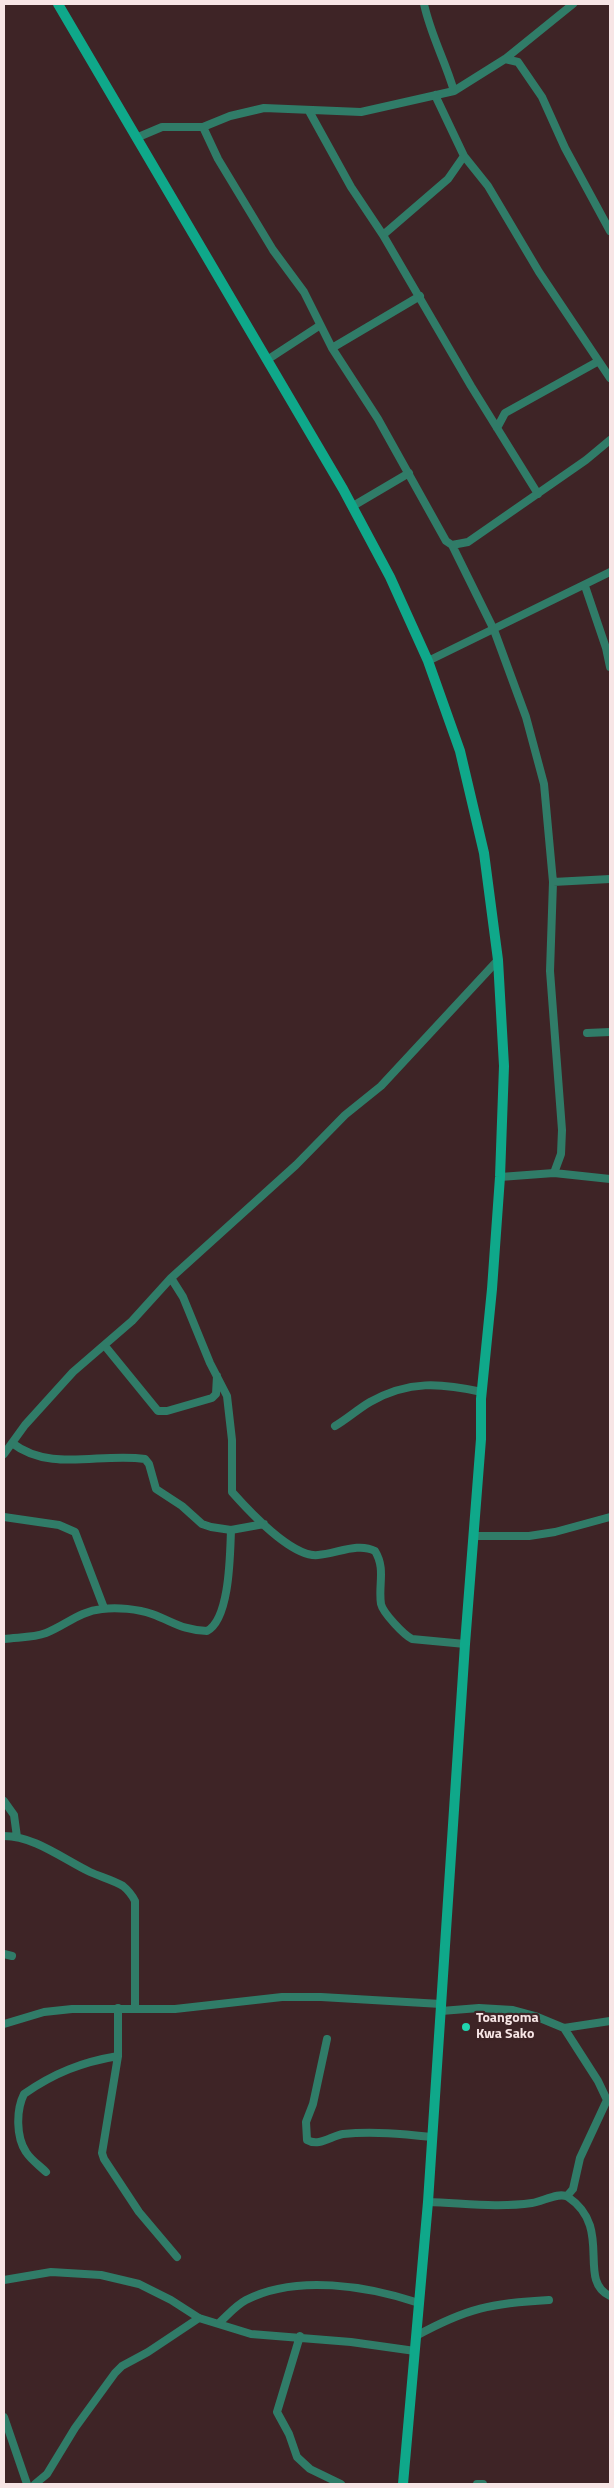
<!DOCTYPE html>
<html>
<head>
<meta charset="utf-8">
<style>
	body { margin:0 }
	#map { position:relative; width:614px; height:2488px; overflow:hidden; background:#3e2426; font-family:"Titillium Web",sans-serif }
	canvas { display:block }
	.frame { position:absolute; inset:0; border:5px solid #f7e5e5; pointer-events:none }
</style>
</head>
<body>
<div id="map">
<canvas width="614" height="2488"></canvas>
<div class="frame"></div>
</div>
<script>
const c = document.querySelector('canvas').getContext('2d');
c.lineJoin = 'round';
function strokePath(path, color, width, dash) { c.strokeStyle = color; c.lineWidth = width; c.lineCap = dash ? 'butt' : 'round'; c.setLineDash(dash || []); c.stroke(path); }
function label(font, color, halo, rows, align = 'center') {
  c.font = font + ' "Titillium Web",sans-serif'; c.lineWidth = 4.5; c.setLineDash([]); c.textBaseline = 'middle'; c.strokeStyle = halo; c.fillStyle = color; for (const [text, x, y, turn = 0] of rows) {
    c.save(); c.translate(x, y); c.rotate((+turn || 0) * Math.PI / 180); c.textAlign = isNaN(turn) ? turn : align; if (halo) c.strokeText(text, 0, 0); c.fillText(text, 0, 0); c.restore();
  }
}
strokePath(new Path2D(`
	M424,4C431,36 445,60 454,91
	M505,59L518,62L542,97L565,148L610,231
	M435,95L464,156L488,186L539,272L610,378
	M309,111L351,187L383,235L471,386L538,494
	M203,127L218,159L273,250L304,292L332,348L378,419L446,541L452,545L468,542L586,460L610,440
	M136,138L162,127H203L230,116L264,108L361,112L454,91L505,59L573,4
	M383,235L448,179L464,156
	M332,348L420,296
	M267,360L319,326
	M497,428L505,413L597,362
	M353,506L409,473
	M452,545L494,630L526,717L544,784L553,882L550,971L562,1130L561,1154L554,1173
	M585,586L606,648L610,667
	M428,661L610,572
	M553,882L610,879
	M587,1033L610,1032
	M500,1177L554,1173L610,1179
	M171,1278L183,1297L210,1363L227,1396L232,1440V1492C248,1510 292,1558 318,1555C336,1554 358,1542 375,1551C386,1569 378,1585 381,1604C383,1613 404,1635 412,1639L465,1644
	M105,1346L158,1411H167L212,1398L216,1394L217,1376
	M335,1426C347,1419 358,1409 370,1402C409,1380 441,1383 482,1392
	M12,1443C51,1473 101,1452 145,1459L149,1464L156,1489L182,1506L202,1524L211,1527L231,1530L264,1524
	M4,1454L25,1425L73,1372L132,1321L171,1278L296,1165L345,1115L381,1086L498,960
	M4,1517L59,1525L75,1532L104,1608
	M473,1536H529L555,1532L610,1517
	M4,1639C17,1637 33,1638 46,1633C66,1625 80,1611 102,1609C117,1607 138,1609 152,1614C174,1622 182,1630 207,1631C230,1619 230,1554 231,1530
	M4,1801L14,1815L17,1837
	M4,1836C34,1836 63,1859 90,1872C101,1877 113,1880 123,1886C128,1890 132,1895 135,1901V2008
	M4,1954L12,1956
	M118,2008V2056L102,2153L104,2159L139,2212L177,2257
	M441,2011L479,2008L513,2010L535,2016L564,2028L610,2021
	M4,2024L44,2012L72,2009H175L282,1997H321L441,2004
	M564,2028L598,2081L607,2100L580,2158L573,2189L567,2196
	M327,2039L313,2104L306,2122L307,2140C319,2147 331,2136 343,2134C373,2131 403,2134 432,2137
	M46,2172C40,2166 31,2160 26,2152C16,2137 16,2110 24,2094C54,2073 82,2062 118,2056
	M428,2202C463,2203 497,2208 532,2203C542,2202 559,2191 568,2197C614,2228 576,2280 610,2296
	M4,2280L51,2272L101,2275L139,2284L171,2300L199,2318L251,2334L351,2342L415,2351
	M219,2323C228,2315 235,2306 246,2300C296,2274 368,2286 419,2303
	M300,2336L277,2412L289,2434L297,2457L310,2469L341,2484
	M416,2336C467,2308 492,2303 549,2300
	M4,2417L27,2484
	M35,2484L47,2474L75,2428L115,2373L122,2366L148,2352L199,2318
	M477,2484H483`), '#307c68', 8);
strokePath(new Path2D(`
	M58,4L343,489L390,577L428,661L460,751L484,853L498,960L504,1066L500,1177L492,1289L481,1399V1439L465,1644L428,2202L403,2484`), '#0fa88a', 10);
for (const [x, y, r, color] of [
	[466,2027,5,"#21d5af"]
]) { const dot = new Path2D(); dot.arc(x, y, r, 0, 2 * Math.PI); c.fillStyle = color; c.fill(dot); strokePath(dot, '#3e2426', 2); }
label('bold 14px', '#f7e5e5', '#3e2426', [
	["Toangoma",476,2019],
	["Kwa Sako",476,2035]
], 'left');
</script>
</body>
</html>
